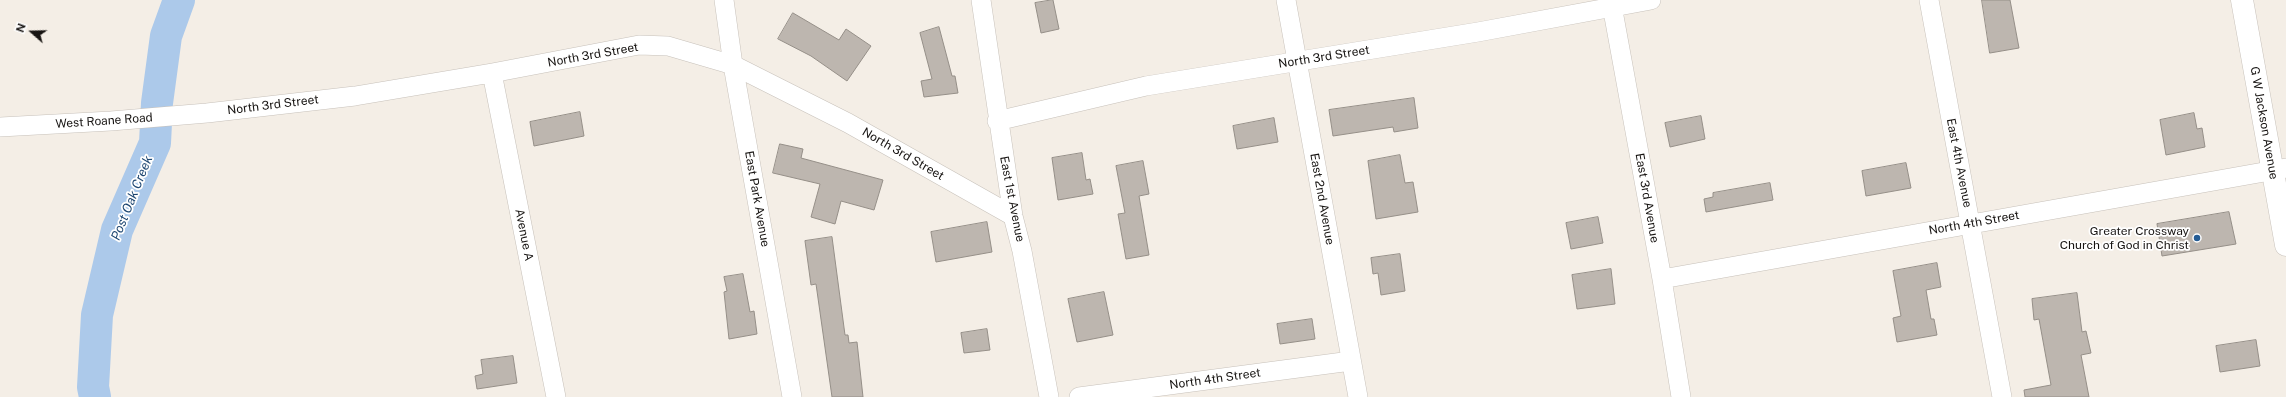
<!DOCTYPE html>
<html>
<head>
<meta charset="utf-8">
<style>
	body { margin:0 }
	#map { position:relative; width:2286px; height:397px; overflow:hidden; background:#f4eee6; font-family:"Public Sans",sans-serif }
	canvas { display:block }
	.north { position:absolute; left:12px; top:12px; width:40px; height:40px; -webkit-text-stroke:3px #fff; paint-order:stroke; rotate:290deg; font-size:11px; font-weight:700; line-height:16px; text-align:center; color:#171412 }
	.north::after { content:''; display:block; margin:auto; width:14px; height:18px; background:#171412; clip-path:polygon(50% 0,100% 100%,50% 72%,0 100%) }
</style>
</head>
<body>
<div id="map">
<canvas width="2286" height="397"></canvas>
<div class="north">N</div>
</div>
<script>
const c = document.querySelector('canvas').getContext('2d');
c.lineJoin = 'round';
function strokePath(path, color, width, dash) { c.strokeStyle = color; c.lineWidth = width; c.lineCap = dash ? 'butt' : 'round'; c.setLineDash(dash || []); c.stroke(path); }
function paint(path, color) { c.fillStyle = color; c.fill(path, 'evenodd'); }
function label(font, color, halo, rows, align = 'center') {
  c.font = font + ' "Public Sans",sans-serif'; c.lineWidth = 3.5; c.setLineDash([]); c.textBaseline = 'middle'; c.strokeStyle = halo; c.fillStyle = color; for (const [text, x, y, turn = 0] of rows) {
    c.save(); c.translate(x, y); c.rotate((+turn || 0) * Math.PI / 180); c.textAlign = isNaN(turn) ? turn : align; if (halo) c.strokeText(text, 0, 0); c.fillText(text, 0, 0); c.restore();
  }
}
strokePath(new Path2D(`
	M95,397L93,387L97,315L117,230L155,143L157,103L166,36L179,0`), '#acc9ea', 32);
const building = new Path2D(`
	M1053,0L1059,29L1041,33L1035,3Z
	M1982,0H2010L2019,48L1990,53Z
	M793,13L839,40L846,29L871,46L847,81L811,56L778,39Z
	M939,27L952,76H955L958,93L924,97L921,81L932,79L920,33Z
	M1414,98L1418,128L1394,132L1393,127L1333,136L1329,110Z
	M580,112L584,136L534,146L530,122Z
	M2194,113L2197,129L2202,128L2205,147L2166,155L2160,120Z
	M1701,116L1705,139L1670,147L1665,123Z
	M1274,118L1278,142L1237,149L1233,126Z
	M780,144L803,149L801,158L883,180L874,210L841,201L835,224L811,217L820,184L773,173Z
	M1082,153L1086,180L1090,179L1093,194L1058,200L1052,158Z
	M1400,155L1405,183L1413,182L1418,212L1376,219L1368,161Z
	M1143,161L1149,194L1139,196L1149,255L1126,259L1118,214L1125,213L1116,166Z
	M1906,163L1911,188L1866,196L1862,171Z
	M1770,183L1773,200L1706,212L1704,199L1713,197V193Z
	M2229,212L2236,244L2162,256L2157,224Z
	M1598,217L1603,243L1571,249L1566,223Z
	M987,222L992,252L936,262L931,232Z
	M832,237L845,335H848L849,343L857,342L863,397H832L816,284L811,285L805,241Z
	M1400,254L1405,291L1381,295L1378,273L1373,274L1371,258Z
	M1937,263L1941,287L1926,290L1931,319H1934L1937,335L1897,342L1893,318L1901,316L1893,271Z
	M1611,269L1615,304L1577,309L1572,275Z
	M743,274L750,312L754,311L757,334L729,339L724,292L727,291L724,277Z
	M1104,292L1113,335L1077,342L1068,299Z
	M2077,293L2082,332L2086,331L2091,353L2081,355L2089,397H2025L2024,390L2051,385L2039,319L2034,320L2032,299Z
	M1312,319L1315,339L1280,344L1277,324Z
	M987,329L990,350L964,353L961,333Z
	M2256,340L2260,366L2220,372L2216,346Z
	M513,356L517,383L477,389L475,376L483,374L481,360Z`);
paint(building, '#bdb6af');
strokePath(building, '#958f88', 1);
const minor = new Path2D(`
	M724,0L733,65L792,397
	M981,0L1013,216L1022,251L1049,397
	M1286,0L1358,397
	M1611,0L1662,279L1681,397
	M1929,0L2002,397
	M492,73L556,397
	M997,121L1146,86L1478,32L1651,0
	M0,127L111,121L207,113L355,96L492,73L639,45L668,46L733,65L848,123L1013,216
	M1662,279L2286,168
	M1079,397L1351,361`);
const tertiary = new Path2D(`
	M2242,0L2286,245`);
strokePath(minor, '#c7c1ba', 20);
strokePath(tertiary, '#c7c1ba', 23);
strokePath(minor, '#fff', 19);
strokePath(tertiary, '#fff', 22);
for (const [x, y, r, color] of [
	[2197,238,4,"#255c94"]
]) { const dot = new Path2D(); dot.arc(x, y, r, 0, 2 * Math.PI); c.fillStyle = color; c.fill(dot); strokePath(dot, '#fff', 1.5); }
label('12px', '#171412', '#fff', [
	["North 3rd Street",593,55,-10],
	["North 3rd Street",1324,57,-9],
	["North 3rd Street",273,105,-7],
	["West Roane Road",104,121,-4],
	["G W Jackson Avenue",2264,123,80],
	["North 3rd Street",903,154,30],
	["East 4th Avenue",1959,163,79],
	["East 3rd Avenue",1647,198,80],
	["East Park Avenue",757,199,80],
	["East 1st Avenue",1012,199,79],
	["East 2nd Avenue",1322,199,80],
	["North 4th Street",1974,223,-10],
	["Avenue A",524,235,79],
	["North 4th Street",1215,379,-8]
]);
label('12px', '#171412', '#fff', [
	["Greater Crossway",2189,231],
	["Church of God in Christ",2189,245]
], 'right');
label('italic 13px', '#1d4671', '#fff', [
	["Post Oak Creek",132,198,-68]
]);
</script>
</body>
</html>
